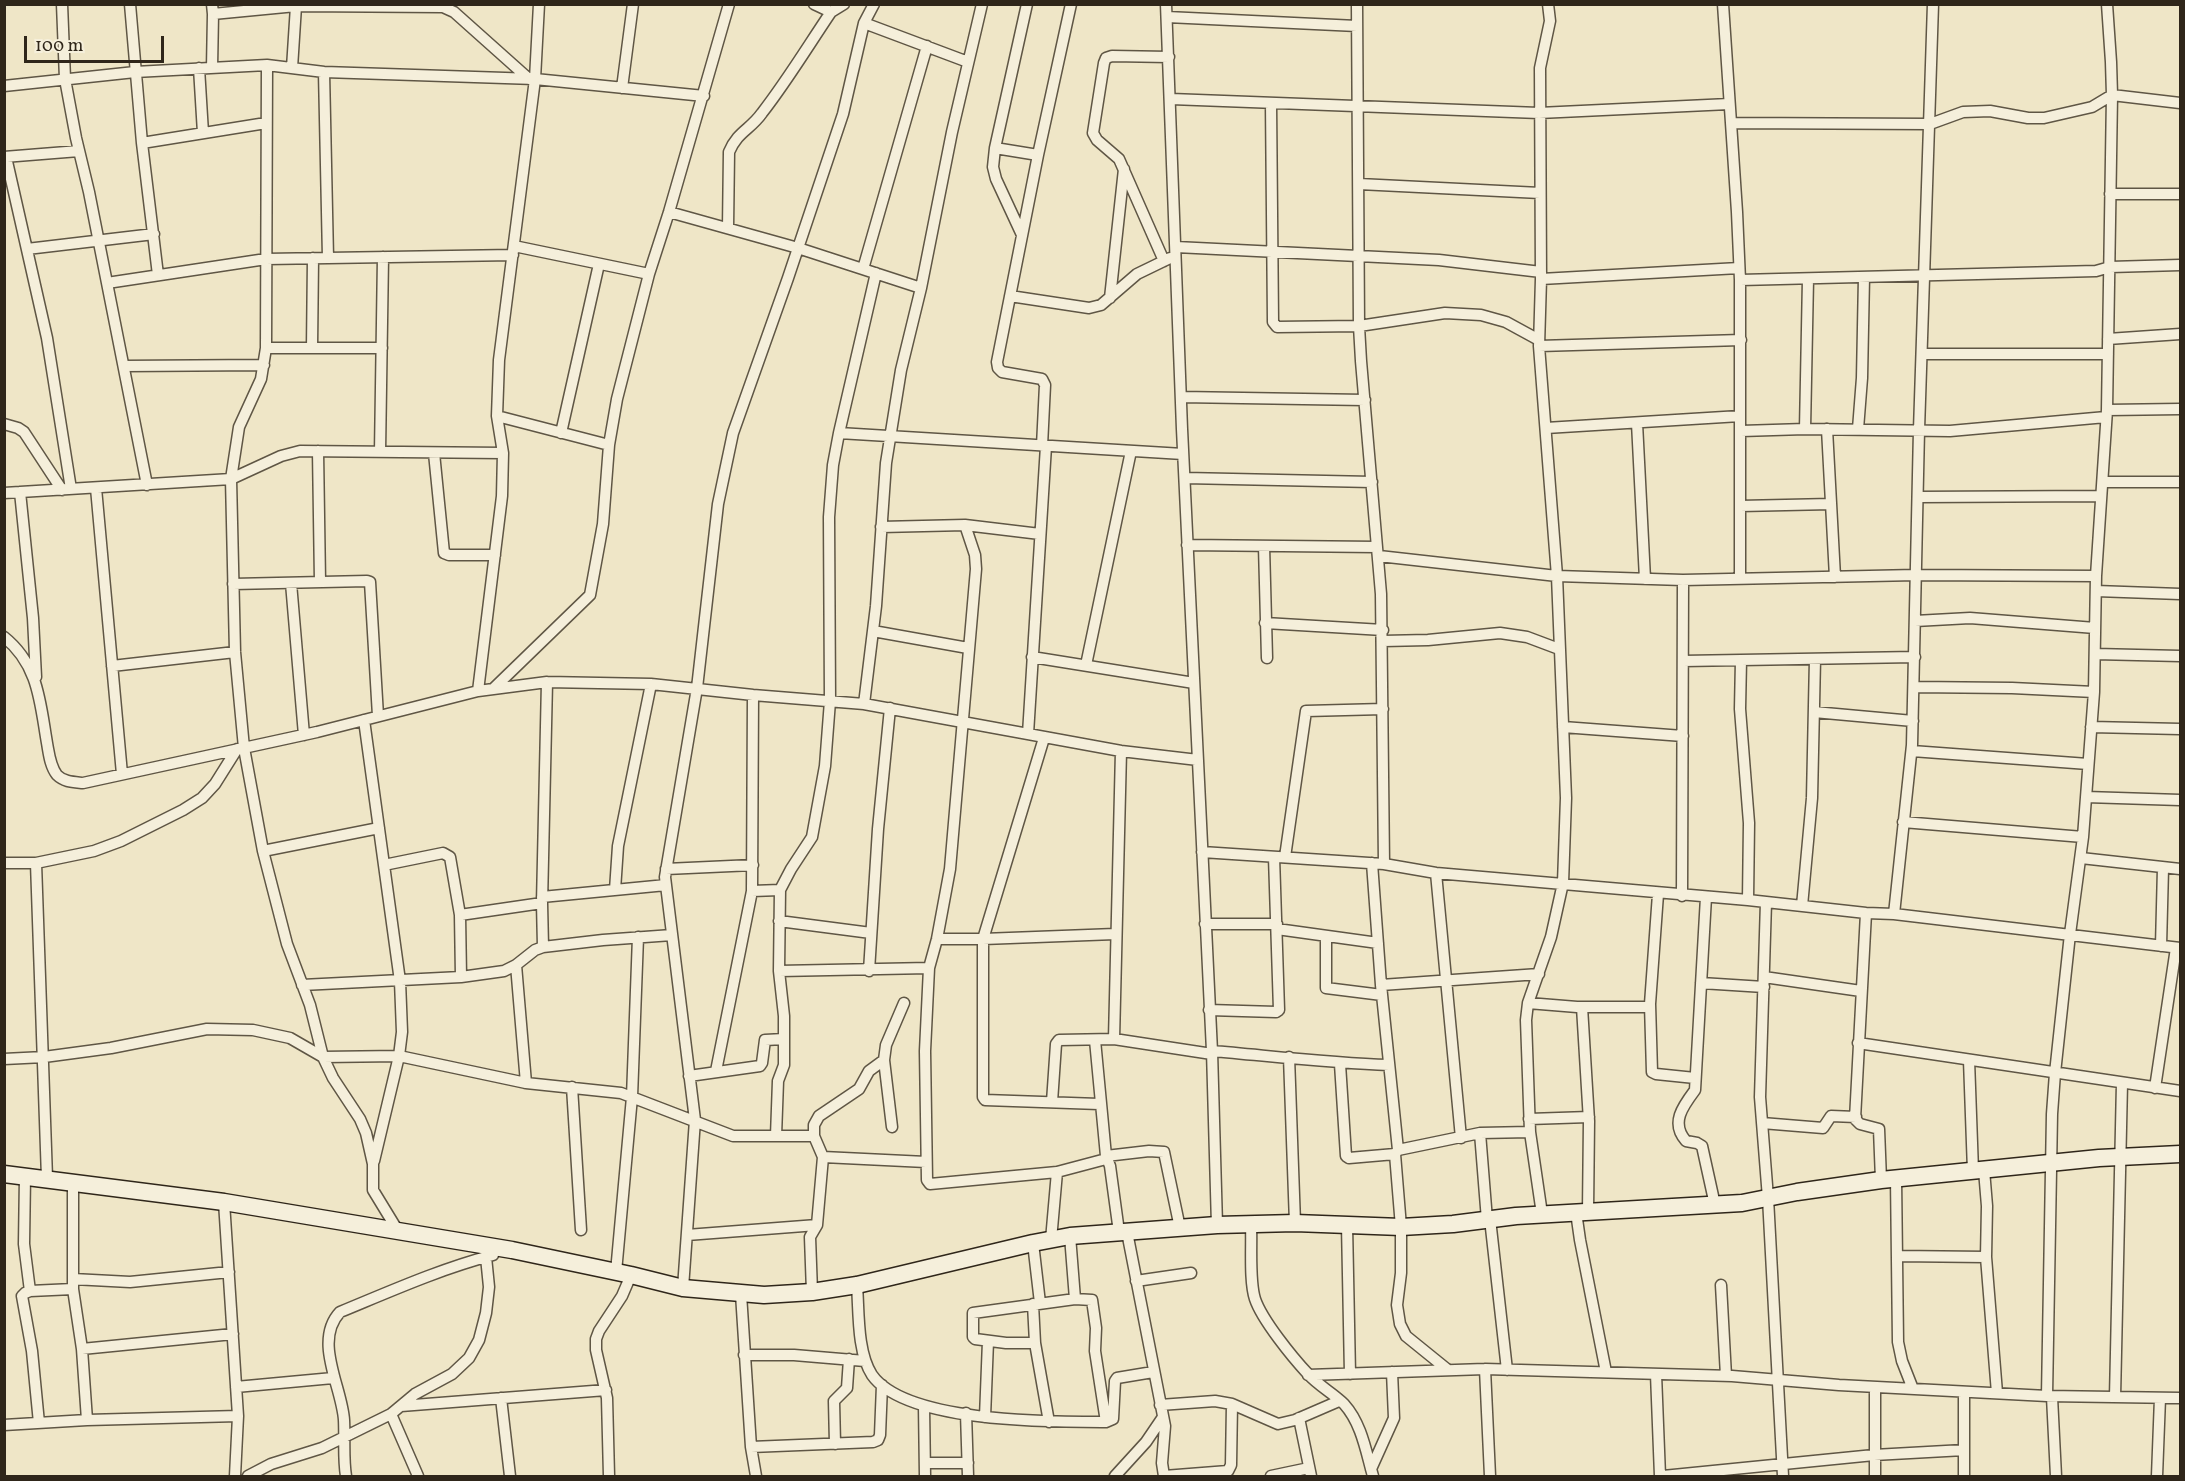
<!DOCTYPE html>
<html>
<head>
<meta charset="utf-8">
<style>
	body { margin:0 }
	#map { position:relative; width:2185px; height:1481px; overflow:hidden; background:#efe6c7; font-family:Vollkorn,serif }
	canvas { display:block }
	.frame { position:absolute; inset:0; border:6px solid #2f261a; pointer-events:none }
	.scale { position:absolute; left:24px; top:36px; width:140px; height:27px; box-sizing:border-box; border:3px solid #2f261a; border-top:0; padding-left:8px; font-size:18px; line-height:21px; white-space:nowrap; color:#2f261a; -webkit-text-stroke:4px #f5efdb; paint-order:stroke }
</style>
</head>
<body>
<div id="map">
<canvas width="2185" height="1481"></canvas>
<div class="frame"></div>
<div class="scale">100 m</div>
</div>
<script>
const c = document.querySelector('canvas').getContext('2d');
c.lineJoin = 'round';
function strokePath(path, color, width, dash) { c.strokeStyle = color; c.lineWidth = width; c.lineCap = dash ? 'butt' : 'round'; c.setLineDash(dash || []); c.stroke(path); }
const street = new Path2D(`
	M62,4L65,79L76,138L89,192L147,485
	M130,4L142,143L158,275
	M212,4L213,14L296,6L443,7L454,12L529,79
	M814,4L831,12
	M1166,4L1182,429L1212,1051L1217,1225
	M1357,4L1359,326L1361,361L1381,594L1384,864
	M1723,4L1737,212L1740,280V579
	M1167,17L1357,26
	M864,23L968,62
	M267,65L266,348L261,379L239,427L231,479L235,652L244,748L263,851L287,944L310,1005L323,1057L333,1078L360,1119L366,1133L373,1164V1190L398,1231
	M199,68L203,133
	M212,68L213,14
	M292,68L296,6
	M324,72L328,258
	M4,86L135,72L267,65L324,72L535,79L704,96
	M622,88L633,4
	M1171,99L1539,113L1729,104
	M1271,103L1273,322L1277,327L1359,326L1445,313L1481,315L1506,322L1539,340
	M1731,123L1930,124L1963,112L1990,111L2028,118H2044L2092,107L2112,95L2180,103
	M142,143L266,123
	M995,148L1038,155
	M4,157L79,151
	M6,157L47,338L71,489
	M1359,184L1540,193
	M2110,194H2180
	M669,212L798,248L921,288
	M728,228L729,152C738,131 750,130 762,113C787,81 808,46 831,12L844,4
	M1022,235L996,179L993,167L995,148L1027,4
	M514,246L649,274
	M1176,247L1439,260L1541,272
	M27,249L154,234
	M1164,261L1119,159L1097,140L1093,133L1104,63L1106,58L1112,56L1169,57
	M863,269L927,46
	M1541,279L1739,268
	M1740,280L2096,271L2110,267L2180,265
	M107,283L266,259L513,255
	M1010,296L1089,308L1101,305L1137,274L1170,258
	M1110,298L1124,169
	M2108,339L2180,334
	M1539,346L1741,340
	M266,348H382
	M312,348L313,258
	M1923,354H2108
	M124,366L264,365
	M1181,397L1365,400
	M2107,410L2180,409
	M497,416L609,445
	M1637,423L1645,579
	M4,424L18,428L24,432L62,490
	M1546,428L1740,416
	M1805,429L1808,279
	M1827,429L1835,577
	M1858,429L1862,378L1864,277
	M1741,431L1805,429L1950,431L2106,417
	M561,433L599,264
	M839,433L1183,454
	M1042,446L1045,385L1042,379L1002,372L998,368L997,362L1038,155L1071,4
	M318,451L320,582
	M380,452L383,257
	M434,453L444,553L449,555H495
	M1185,478L1372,482
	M2104,482H2180
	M96,488L122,774
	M20,492L33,618L36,677
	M4,493L231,479L281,456L300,451L503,453
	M1919,497L2101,496
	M1740,506L1831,504
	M965,525L975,555L976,569L950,869L937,939L929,968L925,1051L927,1180L930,1184L1057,1172L1106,1159
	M881,527L965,525L1040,534
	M1187,545L1377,547
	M1264,546L1267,658
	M1379,556L1557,576L1683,580L1916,575L2096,576
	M291,583L304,735
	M233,584L367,581L370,582L378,716
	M2096,591L2180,594
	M1915,621L1970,618L2095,628
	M1265,623L1383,630
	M873,631L968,648
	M4,637C39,665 40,703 47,743C49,754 50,766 57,775C64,782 73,782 83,783L317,732L478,691L547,682L651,684L753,695L864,704L1121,751L1198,760
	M1383,641L1428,640L1500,633L1527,637L1559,649
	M2095,654L2180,656
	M1032,657L1194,683
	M1741,660L1740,709L1749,823L1748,900
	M1683,661L1915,657
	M1086,665L1131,451
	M112,666L235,652
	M1914,687L2012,688L2094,692
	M494,688L590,595L603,524L609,445L617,399L649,274L669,212L729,4
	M478,691L502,496L503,453L497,416L499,360L535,79L539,4
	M753,695L752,891L780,890
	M864,704L876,606L886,463L901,370L921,288L952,132L982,4
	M1814,712L1913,721
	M364,720L400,981L402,1032L399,1056L374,1161
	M1563,727L1683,736
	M2091,727L2180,729
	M1028,734L1046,446
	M1044,738L983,939V1097L985,1100L1099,1104
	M1912,751L2088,764
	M2086,797L2180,800
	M1903,822L2083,837
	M263,851L379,828
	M1202,852L1384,864L1436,873L1748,900L1866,913L1894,914L2180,948
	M1285,857L1306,711L1383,709
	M2081,858L2180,869
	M4,863H36
	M1372,863L1381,985L1398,1150L1395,1154L1401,1227V1273L1397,1305L1400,1324L1406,1336L1448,1370
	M384,865L443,853L450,857L460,915L461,977
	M666,869L753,865
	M1436,873L1461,1138
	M615,890L618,846L651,684
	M1658,894L1650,1004L1652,1072L1656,1074L1695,1078
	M1682,896L1683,580
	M542,897L666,885
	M1706,897L1695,1090C1683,1106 1670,1123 1686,1141L1697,1143L1702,1146L1715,1205
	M1766,902L1760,1097L1768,1198L1783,1476
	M1802,906L1812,798L1815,659
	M1866,913L1855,1119L1860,1124L1879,1129L1881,1180
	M1894,914L1912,745L1919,430L1933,4
	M460,915L542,903
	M779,921L871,933
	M1205,924H1277
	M1277,929L1378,943
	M1326,936V988L1382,995
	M937,939H983L1115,934
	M2161,946L2163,868
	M543,947L542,903L547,682
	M516,965L526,1083
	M779,971L929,968
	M869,971L878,829L890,708
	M1764,977L1861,991
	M1701,983L1764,987
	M302,985L461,977L504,971L516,965L535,950L543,947L603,940L672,935
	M1381,985L1539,974
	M1528,1003L1577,1007H1650
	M1582,1007L1589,1121L1588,1211
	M1209,1010L1276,1012L1279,1010L1274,857
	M1114,1039L1121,751
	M1095,1040L1106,1156L1110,1166L1119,1232
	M1858,1043L2180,1091
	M1212,1051C1271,1056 1330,1063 1389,1065
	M1289,1057L1295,1223
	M4,1059L44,1057L111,1048L207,1029L253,1030L290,1038L323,1057L399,1056L526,1083L621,1093L733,1136H814L823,1157L926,1162
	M1969,1060L1973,1171
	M1340,1064L1346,1156L1349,1158L1395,1154
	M716,1071L752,891
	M689,1076L760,1066L762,1063L765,1040L784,1039
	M572,1087L581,1230
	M2155,1088L2176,948
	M1052,1102L1056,1044L1059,1040L1114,1039L1212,1054
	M1529,1119L1589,1117
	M1762,1123L1823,1128L1831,1116L1856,1117
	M892,1127L884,1060L886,1045L904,1003
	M1480,1133L1487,1220
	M776,1136L778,1081L784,1065V1016L779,971L780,890L791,869L812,837L825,766L830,701L829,517L833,465L839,433L876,273
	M814,1136V1125L819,1116L859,1089L869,1071L884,1060
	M1398,1150L1480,1133L1530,1132
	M1106,1156L1149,1151L1164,1152L1180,1228
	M1984,1170L1987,1206L1986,1257L1997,1393
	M25,1176L24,1244L30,1291
	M47,1178L36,863L94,851L121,841L183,810L202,798L215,784L237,749
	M1896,1178L1898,1342L1902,1361L1913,1389
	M73,1181V1289L82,1349L87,1420
	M224,1202L238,1416L235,1476
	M1576,1212L1580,1240L1606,1372
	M1542,1214L1530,1132L1526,1020L1528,1003L1551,937L1563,883L1566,798L1557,576L1539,346L1541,279L1540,68L1550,21L1548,4
	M1490,1219L1507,1370
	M1251,1225C1252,1245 1249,1281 1255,1299C1262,1320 1293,1358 1308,1374C1319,1386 1333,1393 1344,1404C1362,1424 1366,1452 1373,1476
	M1347,1225L1350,1374
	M1127,1232L1165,1426L1162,1463L1164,1476
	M687,1235L817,1225
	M1070,1236L1075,1299
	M1051,1240L1057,1172
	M1033,1243L1040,1303
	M1897,1256L1986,1257
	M616,1272L632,1097L638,937
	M73,1279L130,1282L229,1272
	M1136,1281L1191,1273
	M857,1285C859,1312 857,1352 872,1375C906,1423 1051,1422 1106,1422L1113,1419L1115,1381L1117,1378L1153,1372
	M1721,1285L1726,1376
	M683,1288L695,1120L665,877L697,688L718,504L733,433L788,278L843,114L864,23L874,4
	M812,1292L810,1237L817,1225L823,1157
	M741,1294L751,1447L756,1476
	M1033,1304L1035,1343L1049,1422
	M1035,1343H1006L975,1339L973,1337V1313L1075,1299L1092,1300L1096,1328L1095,1351L1106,1422
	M82,1349L233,1334
	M744,1355H794L865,1361
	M1485,1369L1490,1476
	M1656,1374L1660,1476
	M1308,1375L1485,1369L1732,1376L1839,1385L2047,1396L2180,1398
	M236,1387L333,1378
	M1875,1387V1476
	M2047,1396L2052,1114L2055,1073L2070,934L2083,837L2094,692L2096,576L2107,410L2112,95L2111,62L2107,4
	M2052,1397L2056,1476
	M2115,1397L2122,1083
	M501,1398L510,1476
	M1160,1405L1215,1401L1232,1404L1278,1424L1295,1420L1339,1401
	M401,1406L606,1390
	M924,1406L925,1476
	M966,1413L968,1476
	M391,1414L418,1476
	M985,1417L988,1341
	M1299,1418L1311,1476
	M39,1423L32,1351L22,1296L25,1293L30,1291L73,1289
	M4,1425L87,1420L238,1416
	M835,1444L834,1401L847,1388L849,1359
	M751,1447L873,1442L878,1440L880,1435L882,1385
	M925,1463H968
	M1371,1469L1394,1418L1392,1372
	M248,1476L271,1464L322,1448L391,1414L415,1394L452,1374L469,1358L479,1340L486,1313L489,1287L486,1257
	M346,1476C343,1458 345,1439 344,1420C342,1387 313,1341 340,1312C391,1291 440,1269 493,1255
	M609,1476L607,1398L596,1350V1339L599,1331L622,1296L631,1275
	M1115,1476L1146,1442L1163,1417
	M1164,1476L1228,1471L1231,1465L1232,1404
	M1271,1476L1309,1468
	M1663,1476L1874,1455L1964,1450
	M1964,1476V1392
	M2157,1476L2160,1398`);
const secondary = new Path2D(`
	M4,1174L224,1202L512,1250L631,1275L683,1288L764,1295L812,1292L857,1285L1033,1243L1070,1236L1217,1225L1295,1223L1401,1227L1453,1224L1516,1216L1742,1203L1797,1192L1881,1180L2099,1158L2180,1154`);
strokePath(street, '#5f5645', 13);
strokePath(secondary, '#2f261a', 19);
strokePath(street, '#f5efdb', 10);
strokePath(secondary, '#f5efdb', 16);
</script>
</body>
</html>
